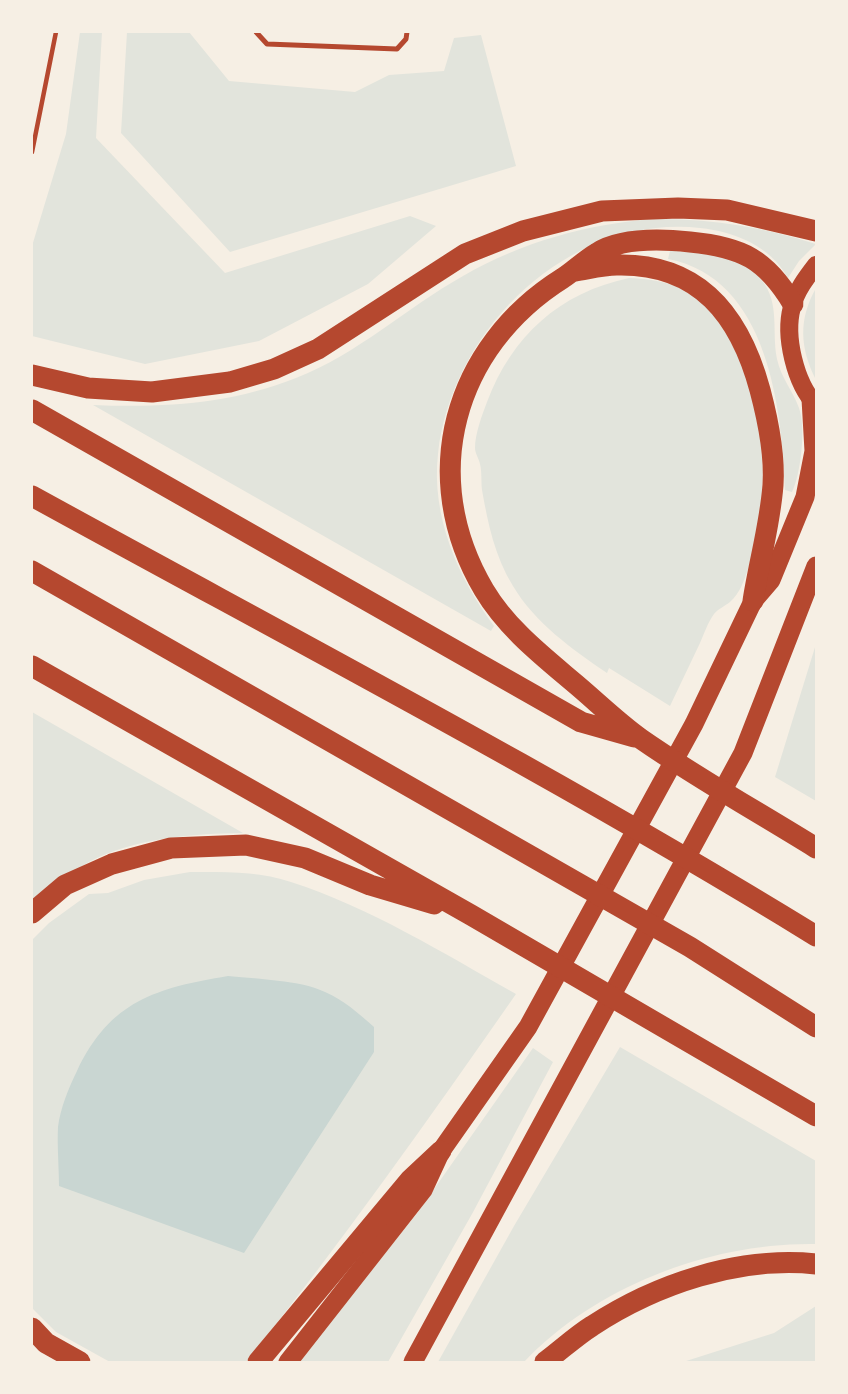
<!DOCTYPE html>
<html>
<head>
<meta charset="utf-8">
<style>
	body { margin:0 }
	#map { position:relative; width:848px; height:1394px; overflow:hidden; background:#f6efe4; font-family:"Fira Sans",sans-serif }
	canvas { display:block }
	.frame { position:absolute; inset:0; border:33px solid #f6efe4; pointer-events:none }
</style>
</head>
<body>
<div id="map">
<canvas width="848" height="1394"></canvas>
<div class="frame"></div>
</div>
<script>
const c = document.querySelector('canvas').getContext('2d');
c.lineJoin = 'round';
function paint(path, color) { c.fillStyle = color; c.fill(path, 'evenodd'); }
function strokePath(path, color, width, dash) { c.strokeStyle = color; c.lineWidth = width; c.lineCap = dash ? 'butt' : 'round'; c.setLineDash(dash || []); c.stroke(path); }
paint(new Path2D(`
	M80,32H102L96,138L225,273L410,216L436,226L368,284L259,341L145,364L32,336V246L66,134Z
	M127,32H189L229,81L355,92L389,75L444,71L454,38L481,35L516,166L230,252L121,133Z
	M654,219C710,218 762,227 816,244L799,261L788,278C770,246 736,232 700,228C570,214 452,328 438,454C431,516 458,578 494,626L491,631L93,405C163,408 231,404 296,378C358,354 406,308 463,276C522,242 587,224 654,219Z
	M670,251C698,251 735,254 756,274C782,298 771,329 777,359C781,378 793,391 799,408C806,427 801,474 792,492L785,490C782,408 768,278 668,259Z
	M629,278C659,279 689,286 712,309C723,320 729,335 736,350C766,417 772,499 748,569C744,581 740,593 730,602C725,606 718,609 714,614C708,622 704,634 700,643C690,664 680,685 670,706L609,668L607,673C572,649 535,623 513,586C495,557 488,524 482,490C481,481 482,472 480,464C479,459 475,453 475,448C475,434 482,415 487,402C512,336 559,293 629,278Z
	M816,288V380C800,348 798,320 816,288Z
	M816,644V801L775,777Z
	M32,712L243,833C194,834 145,837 99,857C74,868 53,888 32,904Z
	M190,872C224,872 259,871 291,882C371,908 443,953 516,994C429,1119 341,1243 246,1362H110L56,1332L32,1308V940L49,923L89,894L108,893L144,880Z
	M620,1047L816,1161V1244C712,1242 596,1286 524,1362H438L514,1226Z
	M533,1048L553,1062L472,1214L388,1362H298L418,1212Z
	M816,1306V1362H683L774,1333Z`), '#e2e4dc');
paint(new Path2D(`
	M228,976C255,979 301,980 325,992C344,1000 358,1013 374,1027V1052L244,1253L59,1186C59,1167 57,1146 58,1127C60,1109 69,1087 77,1071C110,1001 156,988 228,976Z`), '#c9d6d2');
strokePath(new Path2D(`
	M32,152L56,32`), '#b5482f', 4.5);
strokePath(new Path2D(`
	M256,32L267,44L397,49L406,39L407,32`), '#b5482f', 5);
strokePath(new Path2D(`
	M816,265C806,278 796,291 792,307C784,336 795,383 816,405`), '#b5482f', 18);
strokePath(new Path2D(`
	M288,1362L423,1190L441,1151L528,1027L694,724L753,601L771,580L805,497L814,451L811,399
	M413,1362L743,753L816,566`), '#b5482f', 19);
strokePath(new Path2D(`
	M575,271C588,269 603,265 617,265C700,263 740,316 760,390C768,420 775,454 773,485C770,525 759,562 753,601
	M793,304C766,259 742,247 690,242C662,239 622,237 597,253C585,260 575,270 563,278C453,347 417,477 484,590C506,627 540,654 572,681C595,700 617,722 641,739C697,778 758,812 816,848
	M32,375L88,388L152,392L230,382L274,369L318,349L465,254L523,231L602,211L678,208L727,210L816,231
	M32,410L581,722L634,737
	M32,496C294,640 561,779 816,936
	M32,571L690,947L816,1027
	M32,666L471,915L816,1116
	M32,913L65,885L112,864L171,848L246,845L305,858L370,885L434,904
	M32,1328L46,1343L80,1362
	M258,1362L410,1180L441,1151
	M545,1362C561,1350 576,1336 592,1326C656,1284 739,1256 816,1264`), '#b5482f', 21);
</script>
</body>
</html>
